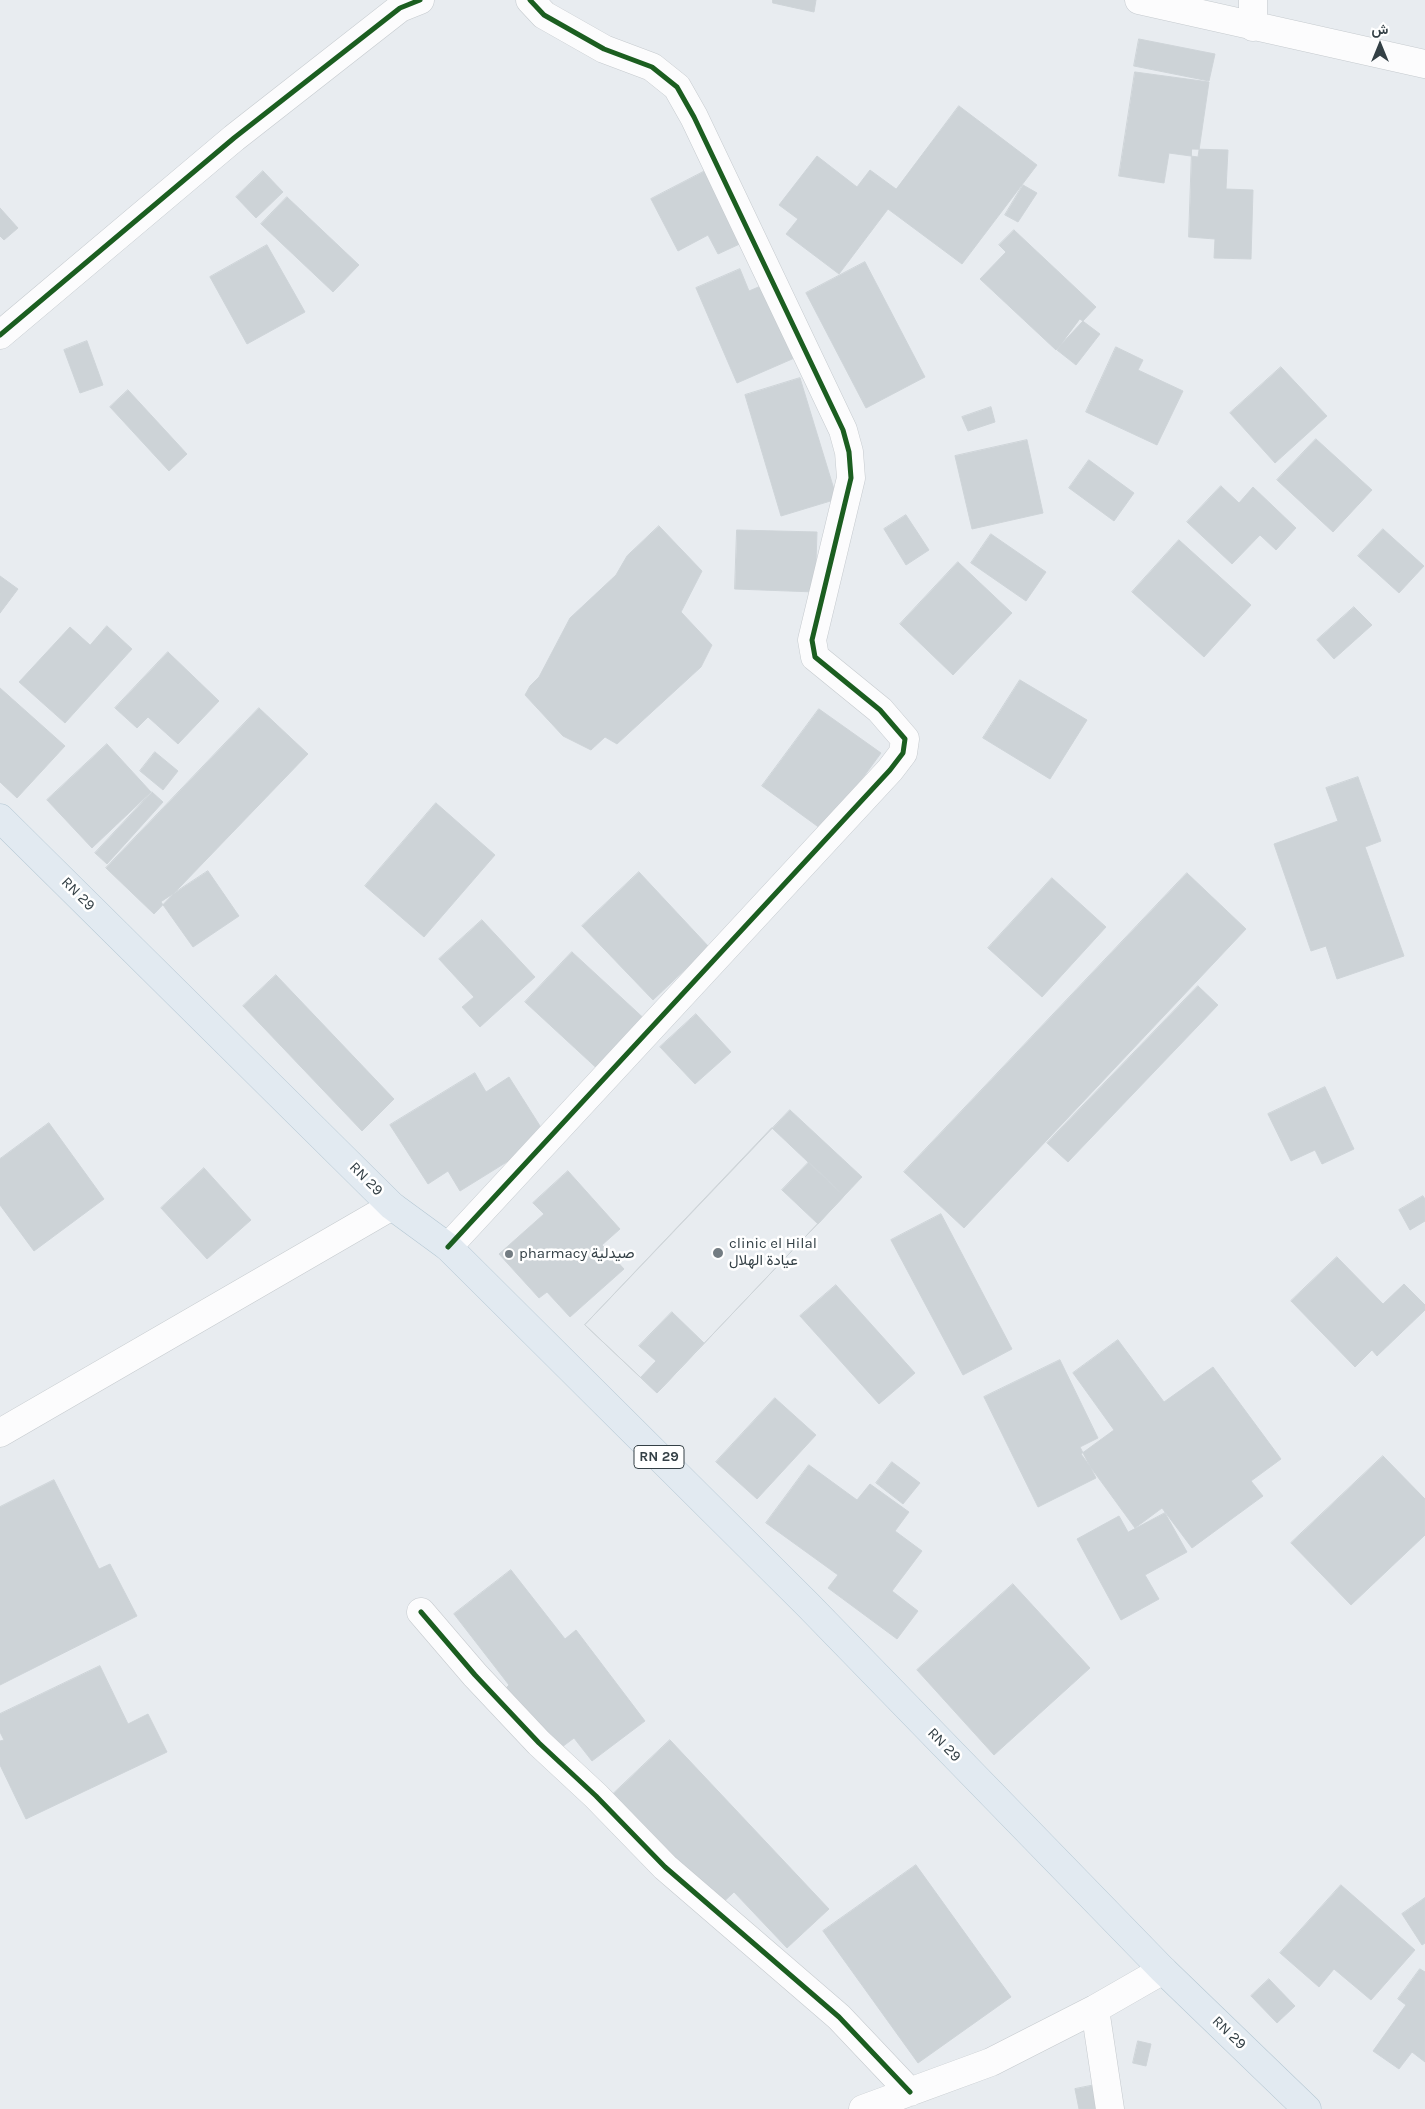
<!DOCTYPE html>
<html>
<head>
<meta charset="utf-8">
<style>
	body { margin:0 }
	#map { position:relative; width:1425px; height:2109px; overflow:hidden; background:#e8ecf0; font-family:Karla,Vazirmatn,sans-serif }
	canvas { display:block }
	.north { position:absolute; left:1355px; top:20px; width:50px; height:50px; -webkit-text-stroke:4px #fff; paint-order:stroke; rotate:0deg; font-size:14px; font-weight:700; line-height:20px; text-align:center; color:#344046 }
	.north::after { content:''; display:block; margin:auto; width:18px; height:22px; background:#344046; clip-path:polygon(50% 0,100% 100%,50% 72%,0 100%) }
</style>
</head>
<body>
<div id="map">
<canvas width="1425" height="2109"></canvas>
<div class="north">ش</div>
</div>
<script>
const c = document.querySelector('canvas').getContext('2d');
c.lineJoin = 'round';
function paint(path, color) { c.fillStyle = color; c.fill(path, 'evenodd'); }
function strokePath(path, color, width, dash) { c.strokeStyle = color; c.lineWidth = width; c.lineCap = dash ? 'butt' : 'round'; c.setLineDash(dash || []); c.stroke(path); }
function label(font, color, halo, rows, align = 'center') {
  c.font = font + ' Karla,Vazirmatn,sans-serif'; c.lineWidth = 5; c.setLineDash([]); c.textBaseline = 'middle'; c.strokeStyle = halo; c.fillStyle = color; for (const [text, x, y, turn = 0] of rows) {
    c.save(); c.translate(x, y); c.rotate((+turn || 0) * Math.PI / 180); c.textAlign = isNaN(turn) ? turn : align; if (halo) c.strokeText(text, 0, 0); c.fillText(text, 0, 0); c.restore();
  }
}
const building = new Path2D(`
	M773,0H816L814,12L773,3Z
	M1139,39L1215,54L1209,81L1134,66Z
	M1135,72L1209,82L1198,157L1169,153L1164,183L1119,176Z
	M959,106L1037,165L962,264L888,209L839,274L786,234L798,219L779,205L817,156L857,187L870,170L896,189Z
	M1192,149L1228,150L1226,189L1253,190L1251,259L1214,258L1215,239L1189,237Z
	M707,170L744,242L718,254L708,235L678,251L651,199Z
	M263,171L283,192L256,218L236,197Z
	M1023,185L1037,193L1018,222L1005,215Z
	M287,197L359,265L333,292L261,224Z
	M0,208L18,228L4,240L0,236Z
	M1014,230L1096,307L1056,350L980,279L1006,252L999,245Z
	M267,245L305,312L247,344L210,277Z
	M865,262L925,377L866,408L806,293Z
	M740,269L749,291L768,283L799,356L737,383L696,288Z
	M1080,319L1100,334L1076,365L1057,350Z
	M87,341L103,385L80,393L64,350Z
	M1116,347L1143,360L1138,370L1183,391L1157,445L1086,412Z
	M1281,367L1327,416L1275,463L1230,413Z
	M800,378L837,499L781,516L745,395Z
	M128,390L187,454L169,471L110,407Z
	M991,407L995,422L968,431L962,417Z
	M1316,439L1372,490L1333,532L1277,480Z
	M1027,440L1043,513L972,529L955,456Z
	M1089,460L1134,493L1114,521L1069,488Z
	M1221,486L1239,503L1253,487L1296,528L1276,550L1260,535L1232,564L1187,522Z
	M906,515L929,550L906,565L884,529Z
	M659,526L702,571L681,612L712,645L701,667L617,744L605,737L591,750L563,736L525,695L530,686L539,677L570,618L616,575L627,556Z
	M1383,529L1424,566L1399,593L1358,556Z
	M737,530L817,532L815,592L735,589Z
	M991,534L1046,572L1026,601L971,563Z
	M1179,540L1251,605L1204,657L1132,592Z
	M958,562L1012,613L953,675L900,624Z
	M0,576L18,589L0,613Z
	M1354,607L1372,625L1334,659L1317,640Z
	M107,626L132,649L65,723L19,682L70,627L90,645Z
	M168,652L219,701L178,744L148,717L137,728L115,708Z
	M1020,680L1087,720L1050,779L983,738Z
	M0,688L65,746L17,798L0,782Z
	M259,708L308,754L154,914L106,868Z
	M819,709L881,753L824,831L762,786Z
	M107,744L151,792L92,848L47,800Z
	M155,752L178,771L163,790L140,771Z
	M1358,777L1381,841L1365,847L1404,956L1337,979L1326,946L1311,951L1274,844L1338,821L1326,788Z
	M152,792L163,802L107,864L95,853Z
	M436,803L495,855L424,937L365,886Z
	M208,871L239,916L193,947L161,902Z
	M639,872L709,947L653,1000L582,926Z
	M1187,873L1246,929L964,1228L904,1172Z
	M1052,878L1106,927L1042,997L988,948Z
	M482,920L535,977L480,1027L462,1007L474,997L439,959Z
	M572,952L650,1024L603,1074L525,1002Z
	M276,975L394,1099L362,1131L243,1006Z
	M1198,986L1218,1005L1068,1162L1047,1143Z
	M696,1014L731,1052L695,1084L660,1047Z
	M475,1073L486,1092L509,1077L547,1137L460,1191L448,1171L428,1184L390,1125Z
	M1325,1087L1354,1149L1322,1164L1315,1150L1291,1161L1268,1114Z
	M790,1110L862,1177L657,1393L585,1325Z
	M49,1123L104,1199L34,1251L0,1205V1159Z
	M772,1128L844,1196L657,1393L585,1325Z
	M809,1162L844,1196L818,1224L782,1190Z
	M204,1168L251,1220L207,1259L161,1208Z
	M568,1171L620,1229L602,1245L624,1269L570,1317L547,1292L539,1298L499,1254L544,1214L533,1203Z
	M1423,1196L1425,1199V1221L1410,1230L1399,1210Z
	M941,1214L1012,1349L963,1375L891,1240Z
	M1337,1257L1383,1304L1404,1284L1425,1305V1310L1377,1356L1372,1350L1355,1367L1291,1301Z
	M836,1285L915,1373L879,1404L800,1316Z
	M672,1312L704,1343L657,1393L641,1377L656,1361L639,1346Z
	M1118,1340L1164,1402L1213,1367L1281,1459L1251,1481L1263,1496L1192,1548L1162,1508L1135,1528L1081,1454L1114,1430L1073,1373Z
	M1060,1360L1098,1438L1080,1447L1096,1478L1038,1507L984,1397Z
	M775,1398L816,1435L757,1499L716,1462Z
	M1383,1456L1425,1499V1535L1351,1605L1291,1543Z
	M892,1462L920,1483L903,1504L876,1483Z
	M809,1465L857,1500L870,1484L909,1512L895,1531L922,1551L892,1591L918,1611L897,1639L828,1588L838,1575L766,1523Z
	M54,1480L99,1569L110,1564L137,1616L0,1685V1507Z
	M1165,1513L1187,1552L1145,1575L1159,1599L1121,1620L1077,1539L1119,1516L1128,1532Z
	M511,1570L565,1639L576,1630L645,1721L592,1761L574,1738L554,1753L505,1689L509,1685L454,1614Z
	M1013,1584L1090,1668L994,1755L917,1670Z
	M100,1666L128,1724L148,1714L167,1752L26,1819L0,1765V1741L4,1740L0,1732V1714Z
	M670,1740L829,1909L787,1948L734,1892L716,1909L611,1796Z
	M916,1865L1011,1997L918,2063L823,1931Z
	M1341,1885L1415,1950L1371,2000L1334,1969L1319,1987L1280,1953Z
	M1425,1898V1943L1422,1945L1402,1914Z
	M1420,1969L1425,1972V2062L1412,2052L1399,2069L1373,2051L1406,2005L1398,1999Z
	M1269,1979L1295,2006L1277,2023L1251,1996Z
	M1138,2041L1151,2044L1146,2066L1133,2063Z
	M1100,2084L1105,2109H1079L1075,2089Z`);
paint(building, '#cdd3d7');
strokePath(building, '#ced4d8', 1);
const minor = new Path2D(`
	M1139,0L1425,64
	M1253,0V27
	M0,335L234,138L400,8L420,0
	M448,1247L890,770L903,753L905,739L880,710L815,657L812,640L851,478L849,452L843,430L694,117L677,87L652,67L604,49L544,15L530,0
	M0,1433L392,1206
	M421,1612L475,1675L539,1743L596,1796L665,1867L839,2017L910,2092
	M1095,2009L1110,2109
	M863,2109L991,2062L1095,2009L1163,1970`);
const major = new Path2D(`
	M0,818L392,1206L448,1247L808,1605L1163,1970L1307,2109`);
strokePath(minor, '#c5cace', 29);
strokePath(major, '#b4c7d3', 29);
strokePath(minor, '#fcfcfd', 28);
strokePath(major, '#e2eaf1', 28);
strokePath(new Path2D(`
	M0,335L234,138L400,8L420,0
	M448,1247L890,770L903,753L905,739L880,710L815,657L812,640L851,478L849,452L843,430L694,117L677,87L652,67L604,49L544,15L530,0
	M421,1612L475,1675L539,1743L596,1796L665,1867L839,2017L910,2092`), '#1b5e20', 5);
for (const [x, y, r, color] of [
	[718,1253,6,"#737c82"],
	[509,1254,5,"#737c82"]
]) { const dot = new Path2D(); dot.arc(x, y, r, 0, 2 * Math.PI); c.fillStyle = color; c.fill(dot); strokePath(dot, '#fff', 2); }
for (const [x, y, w] of [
	[659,1457,50]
]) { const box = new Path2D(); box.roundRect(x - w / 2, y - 11.5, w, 23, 4); c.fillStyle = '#fff'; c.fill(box); strokePath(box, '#344046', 1); }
label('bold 14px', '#344046', null, [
	["RN 29",659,1457]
]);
label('15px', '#344046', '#fff', [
	["RN 29",78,894,45],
	["RN 29",366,1179,45],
	["RN 29",944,1745,46],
	["RN 29",1229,2033,44]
]);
label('15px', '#344046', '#fff', [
	["clinic el Hilal",729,1244],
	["عيادة الهلال",729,1261],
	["pharmacy صيدلية",519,1254]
], 'left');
</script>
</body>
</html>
